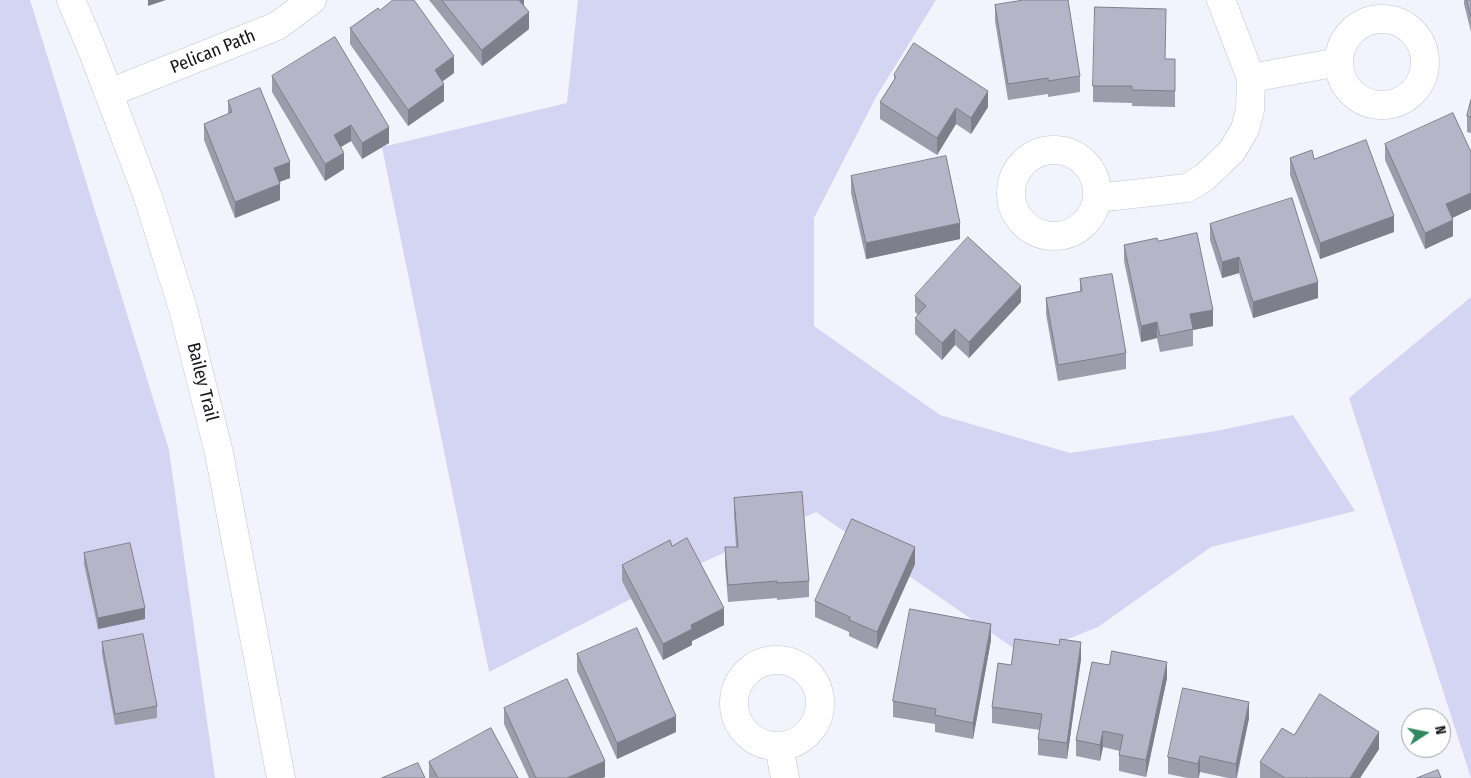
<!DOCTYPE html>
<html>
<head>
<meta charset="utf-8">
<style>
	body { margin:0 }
	#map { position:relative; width:1471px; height:778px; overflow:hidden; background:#f3f3fe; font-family:"Fira Sans Condensed",sans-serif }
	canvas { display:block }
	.north { position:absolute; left:1401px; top:708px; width:50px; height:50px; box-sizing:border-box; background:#fff; border:1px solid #a1a1a3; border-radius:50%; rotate:79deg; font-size:14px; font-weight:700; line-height:20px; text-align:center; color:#14141a }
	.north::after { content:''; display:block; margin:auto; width:18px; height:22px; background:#2f895f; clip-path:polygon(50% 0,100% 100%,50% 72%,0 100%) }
</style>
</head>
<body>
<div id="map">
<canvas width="1471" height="778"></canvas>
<div class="north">N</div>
</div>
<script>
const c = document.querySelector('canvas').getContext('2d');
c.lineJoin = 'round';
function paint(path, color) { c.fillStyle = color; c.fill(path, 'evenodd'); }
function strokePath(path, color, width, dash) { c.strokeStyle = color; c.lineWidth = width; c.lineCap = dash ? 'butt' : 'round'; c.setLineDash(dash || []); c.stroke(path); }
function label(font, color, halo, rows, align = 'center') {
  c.font = font + ' "Fira Sans Condensed",sans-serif'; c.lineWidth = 4; c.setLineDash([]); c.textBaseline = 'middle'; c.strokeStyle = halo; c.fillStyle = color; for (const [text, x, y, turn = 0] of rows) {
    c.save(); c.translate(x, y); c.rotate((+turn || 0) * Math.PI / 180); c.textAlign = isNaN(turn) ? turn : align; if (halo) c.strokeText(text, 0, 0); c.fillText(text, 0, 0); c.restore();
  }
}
paint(new Path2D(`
	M0,0H30L169,450L215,778H0Z
	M578,0H936L876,97L814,218V326L940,415L1070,453L1216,431L1293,415L1355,511L1211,547L1098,627L1025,656L816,512L697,565L489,672L382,147L567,103Z
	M1471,297V778L1349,398Z`), '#d4d4f3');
const minor = new Path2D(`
	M1339 62a43 43 0 1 1 86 0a43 43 0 1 1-86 0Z
	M1251,78L1339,62
	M109,93L277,26L312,0
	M1011 193a43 43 0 1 1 86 0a43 43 0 1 1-86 0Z
	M1097,198L1187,188L1205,177L1232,151L1245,129L1250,110L1251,78L1221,0
	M734 703a43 43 0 1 1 86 0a43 43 0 1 1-86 0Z
	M779,746L785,778`);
const tertiary = new Path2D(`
	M71,0L93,52L148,197L183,309L219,453L281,778`);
strokePath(minor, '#c4c4d5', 29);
strokePath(tertiary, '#c4c4d5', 29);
strokePath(minor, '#fff', 28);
strokePath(tertiary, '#fff', 28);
paint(new Path2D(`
	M429,0H524V5H523L529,29L482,66Z
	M1464,0H1471V32L1464,4Z
	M995,5L1080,76V92L1048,97V94L1008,100L995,21Z
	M380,10L454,73L442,81L444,101L408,126L350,44V28Z
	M1166,59H1175V107L1132,106V103L1093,102V86Z
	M894,75L988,107L971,134L956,124L937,155L880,119V102L894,80Z
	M272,76L389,143L362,159L351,141L341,147L344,169L325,181L272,92Z
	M1471,100V133L1467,132V116Z
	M228,101L290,178L279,182L280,200L235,218L204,140V124L228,114Z
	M1385,144L1471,152V209L1452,218L1453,236L1425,249L1385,160Z
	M1290,158L1314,159L1394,232L1320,259L1290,175Z
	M851,176L960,239L866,259L851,193Z
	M1210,224L1318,298L1253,318L1239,273L1222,278L1210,240Z
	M1158,241L1213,326L1193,330V346L1160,352L1157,338L1141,342L1124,261V245Z
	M1080,279L1126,353V369L1058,381L1046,314V298L1080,292Z
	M915,296L1021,302L969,358L955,345L942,360L915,334V318L918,315L915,312Z
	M734,498L809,581V597L777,600V598L728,602L725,564V547H736L734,514Z
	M672,546L724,625L692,641V645L663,660L622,581V565Z
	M84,553L145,619L98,629L84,564Z
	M915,564L877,649L849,636V632L815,617V601Z
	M991,640L973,739L935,732V724L893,717V701Z
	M102,642L157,706V718L115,725L102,653Z
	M577,654L676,732L617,759L577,671Z
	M1081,659L1067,759L1038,755V739L1040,730L992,723V707L1011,665Z
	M1109,665L1167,678L1146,777L1119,771V755L1120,751L1103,747L1100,761L1076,756V740Z
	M504,708L605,777L602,778H529L504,724Z
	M1249,718L1237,778H1228L1200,772L1199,778H1188L1168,774V757Z
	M1294,735L1379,749L1360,778H1260V762Z
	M429,762L518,778H429Z`), '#9c9cab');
paint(new Path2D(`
	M148,0H166L148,6Z
	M515,0H524V5L515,12Z
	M529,12V29L482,66V50Z
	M454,56V73L435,87V70Z
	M444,84V101L408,126V110Z
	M988,91V107L971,134V118Z
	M956,108V124L937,155V138Z
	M351,125V141L334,151V135Z
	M389,127V143L362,159V143Z
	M344,153V169L325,181V164Z
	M290,162V178L274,184V168Z
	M280,184V200L235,218V202Z
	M1471,193V209L1446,221V204Z
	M1394,216V232L1320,259V243Z
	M1453,220V236L1425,249V233Z
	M960,223V239L866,259V243Z
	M1239,257V273L1222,278V262Z
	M1318,282V298L1253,318V302Z
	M1021,286V302L969,358V342Z
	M1213,310V326L1193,330L1190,314Z
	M1157,322V338L1141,342V326Z
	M955,329V345L942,360V343Z
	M915,547V564L877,649V632Z
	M145,608V619L98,629V618Z
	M724,608V625L692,641V645L663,660V644L691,625Z
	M991,624V640L973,739V723Z
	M1081,642V659L1067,759V743Z
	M1167,662V678L1146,777V760Z
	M1249,702V718L1236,778V764Z
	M676,716V732L617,759V743Z
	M1103,731V747L1100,761V745Z
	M1379,732V749L1360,778H1350Z
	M1200,756V772L1198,778V764Z
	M605,761V777L602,778H567Z`), '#7f7f8b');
const building = new Path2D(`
	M393,0H414L454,56L435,70L444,84L408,110L350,28L378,8L380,10Z
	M442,0H519L529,12L482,50Z
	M1024,0H1068L1080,76L1048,81V78L1008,84L995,5Z
	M1467,0H1471V16Z
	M1095,7L1166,9L1165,59H1175V91L1132,90V86H1093Z
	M335,37L389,127L362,143L351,125L334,135L344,153L325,164L272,76Z
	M914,43L988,91L971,118L956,108L937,138L880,102L896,77L894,75Z
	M260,88L290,162L274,168L280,184L235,202L204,124L232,112L228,101Z
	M1471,100V117L1467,116Z
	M1453,113L1471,152V193L1446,204L1453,220L1425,233L1385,144Z
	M1366,140L1394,216L1320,243L1290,158L1312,150L1314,159Z
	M946,156L960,223L866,243L851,176Z
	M1292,198L1318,282L1253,302L1239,257L1222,262L1210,224Z
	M1197,233L1213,310L1190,314L1193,329L1160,336L1157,322L1141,326L1124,245L1157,238L1158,241Z
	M968,237L1021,286L969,342L955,329L942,343L915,318L926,306L915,296Z
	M1112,274L1126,353L1058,365L1046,298L1082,291L1080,279Z
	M802,492L809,581L777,583V581L728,585L725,547H738L734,498Z
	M852,519L915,547L877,632L849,620L850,617L815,601Z
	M687,538L724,608L691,625L692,629L663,644L622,565L670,540L672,546Z
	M130,543L145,608L98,618L84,553Z
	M910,609L991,624L973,723L935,715L936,709L893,701Z
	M637,628L676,716L617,743L577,654Z
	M143,634L157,706L115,714L102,642Z
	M1015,639L1059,645L1060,639L1081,642L1067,743L1038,739L1042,714L992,707L998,663L1011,665Z
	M1112,651L1167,662L1146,760L1119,755L1123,735L1103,731L1100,745L1076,740L1092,662L1109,665Z
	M567,679L605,761L567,778H536L504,708Z
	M1183,688L1249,702L1236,764L1200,756L1198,764L1168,757Z
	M1320,694L1379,732L1350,778H1307L1306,777V778H1285L1260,762L1282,728L1294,735Z
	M491,728L518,778H438L429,762Z
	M418,763L425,778H382Z
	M1438,770L1441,778H1417Z`);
paint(building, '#b5b5c7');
strokePath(building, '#7f7f8b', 1);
label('18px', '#14141a', '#fff', [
	["Pelican Path",213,52,-22],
	["Bailey Trail",202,382,76]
]);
</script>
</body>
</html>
